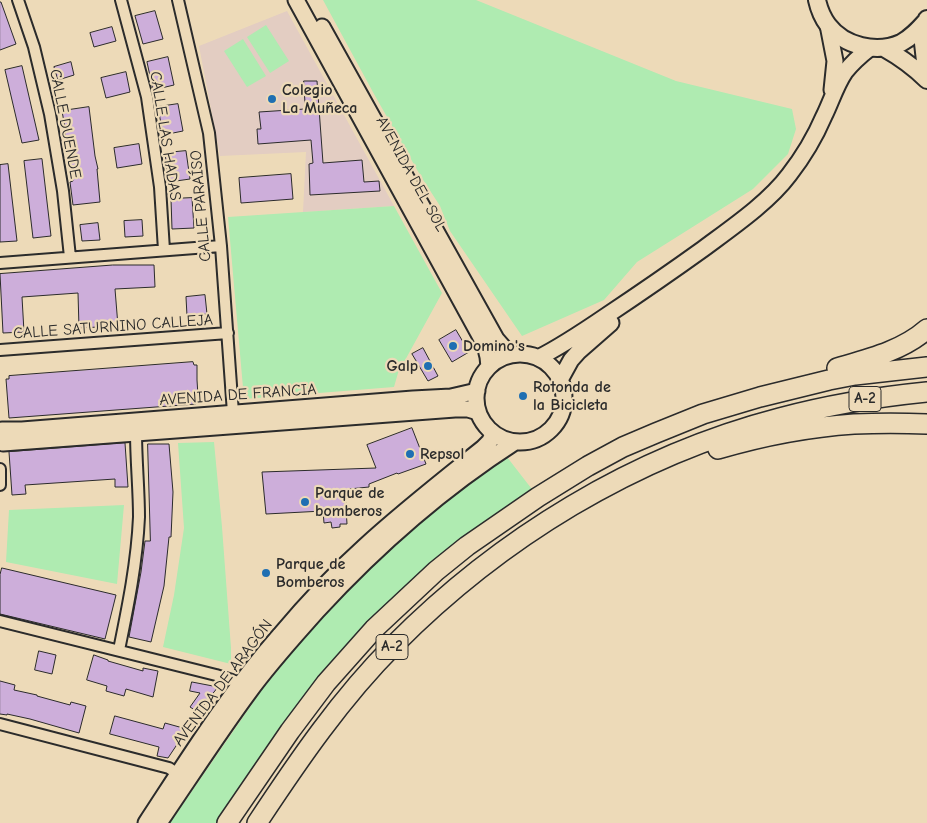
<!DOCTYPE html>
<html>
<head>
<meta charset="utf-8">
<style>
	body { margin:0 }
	canvas { display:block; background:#eddab8 }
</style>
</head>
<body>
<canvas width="927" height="823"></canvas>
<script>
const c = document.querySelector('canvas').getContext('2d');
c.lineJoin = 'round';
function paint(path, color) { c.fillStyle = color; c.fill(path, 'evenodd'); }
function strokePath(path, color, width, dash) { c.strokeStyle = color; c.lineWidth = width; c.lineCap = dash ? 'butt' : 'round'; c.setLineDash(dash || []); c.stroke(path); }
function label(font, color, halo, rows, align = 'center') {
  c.font = font + ' "Comic Neue",sans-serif'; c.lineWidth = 4.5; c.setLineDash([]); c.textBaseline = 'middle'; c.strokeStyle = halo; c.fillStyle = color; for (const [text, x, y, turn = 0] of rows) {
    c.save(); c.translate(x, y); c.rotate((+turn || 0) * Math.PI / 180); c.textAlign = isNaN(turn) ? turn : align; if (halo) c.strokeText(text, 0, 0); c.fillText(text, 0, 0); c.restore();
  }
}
paint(new Path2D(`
	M287,11L394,206L303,212L306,152L220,156L199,46Z`), '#e3cdc2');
paint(new Path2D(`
	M323,0H476L676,81L792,109L796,129L788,154L753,189L637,262L604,300L522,336L450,231L440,206L420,175L374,94Z
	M266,25L289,61L270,73L247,37Z
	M243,39L266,76L247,87L224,51Z
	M394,206L442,293L398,373L394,387L244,399L228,217Z
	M214,442L222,527L231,648V664L163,647L174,595L184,528L178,443Z
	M507,457L538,497L374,629L227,823H170L263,688L320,619L362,575L412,530L455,493L496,463Z
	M124,505L117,584L6,562L9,510Z`), '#afebb1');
const building = new Path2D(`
	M0,2H1L16,44L0,50Z
	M155,11L163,39L143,44L135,16Z
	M112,27L116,41L94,47L90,33Z
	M168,57L174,85L153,90L147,62Z
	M71,62L74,75L58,80L54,67Z
	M22,66L39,140L22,143L5,70Z
	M126,72L130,92L106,98L101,78Z
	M304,81H317L323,163L362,160L364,182L379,181L380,191L310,195L309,164L313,163L311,140L258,144L257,129H261L259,112L305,109Z
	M178,104L183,131L163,135L158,107Z
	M89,107L95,156L98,169H97L100,202L73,205L70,182L73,181L65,134L66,133L62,111Z
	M139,144L142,164L117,168L114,148Z
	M186,151L190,179L169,182L165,153Z
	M42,159L51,236L33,238L24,161Z
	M8,164L17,241L0,242V165Z
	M291,174L293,199L241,203L239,178Z
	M192,198L194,228L172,229L171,199Z
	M142,220L143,236L125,237L124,221Z
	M98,223L100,240L82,241L80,225Z
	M113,265H154L155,287L115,289L118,326L79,328L78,293L22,297L24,332L3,333L0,274Z
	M205,295L207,314L187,316L186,297Z
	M456,330L469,352L452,362L439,340Z
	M423,348L438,376L428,381L412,354Z
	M193,362L194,365H197V380L198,396H196V404L9,418L6,379H9V376Z
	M412,428L426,464L398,474L397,473L369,484V487L349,489V492H345L347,524H340V527L332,528L331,522L324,523L323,511L266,514L262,472L376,468L367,445Z
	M125,443L128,487H115V479L25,485L26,494L12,495L9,452Z
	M148,444H169L173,492L171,537H169L164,586L151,642L129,637L141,572L145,541H150Z
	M2,568L116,595L105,639L0,614V575Z
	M39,651L56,655L52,674L35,670Z
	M94,655L108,660V661L143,671V668L158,671L153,697L126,689L124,696L106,691L107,686L87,680Z
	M0,681L15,685L14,690L37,695V696L70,705L71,702L86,706L79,733L30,719L7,714V715L0,714Z
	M192,682L218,687L198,712L190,707L200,693L190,691Z
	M115,716L163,729L165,723L183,728L180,740L168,758L157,756L159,747L110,734Z`);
paint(building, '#cdaeda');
strokePath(building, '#2b2b2b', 1);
const street = new Path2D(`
	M18,0L34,47L50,114L63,191L70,257
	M121,0L147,97L160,187L164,250
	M178,0L209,133L221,246L233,413
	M0,263L221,246
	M0,350L228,333
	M0,469V485
	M0,621L216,675L235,681L240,684
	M119,650C128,606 137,562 139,517C139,489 136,461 136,432
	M0,724L169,768L178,774`);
const secondary = new Path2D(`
	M296,0L485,345L488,357L489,367
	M828,25L835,61L832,90
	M322,27L496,339L510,355
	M476 398a44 44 0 1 1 88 0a44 44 0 1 1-88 0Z
	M538,358C562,346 584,331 606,316C639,294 671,272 703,249C731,228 768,203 789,175C803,157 815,137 824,116C831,102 836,85 845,72C852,63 861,55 870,48
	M560,380L571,360L579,351L611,323
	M2,430H22L413,399L451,397L477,391
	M3,443L455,409H468L478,412
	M146,823C188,759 229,693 280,635C306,604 334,574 364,547C402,512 443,480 483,448L490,441L493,433
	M159,823C189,779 218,734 249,692C270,663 294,637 317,611C376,547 442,489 515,442`);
const primary = new Path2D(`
	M817,0C819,9 822,17 828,25C844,46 876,54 901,43C912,37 919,29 927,20
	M884,48C900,57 914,67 927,80
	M927,79L923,43L927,19`);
const highway = new Path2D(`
	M837,368C868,359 902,351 927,329
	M718,449C762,436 809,427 854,424C878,423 903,423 927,424
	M227,823L290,731L326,683L374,629L436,571L467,546L538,497L588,466L623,447L656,433L703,414L760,397L829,380L855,375L927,367
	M257,823C298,761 341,698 394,645C500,538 634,456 780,418C828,405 877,397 927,392`);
strokePath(street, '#2b2b2b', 14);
strokePath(secondary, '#2b2b2b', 19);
strokePath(primary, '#2b2b2b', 20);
strokePath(highway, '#2b2b2b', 22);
strokePath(street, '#eddab8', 10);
strokePath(secondary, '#eddab8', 15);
strokePath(primary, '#eddab8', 16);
strokePath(highway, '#eddab8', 19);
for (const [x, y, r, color] of [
	[272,99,5,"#1f6fb2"],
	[453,346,5,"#1f6fb2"],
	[428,366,5,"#1f6fb2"],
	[523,396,5,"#1f6fb2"],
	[410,454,5,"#1f6fb2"],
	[305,502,5,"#1f6fb2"],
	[266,573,5,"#1f6fb2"]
]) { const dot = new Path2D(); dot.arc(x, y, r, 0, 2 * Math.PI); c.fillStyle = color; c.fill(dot); strokePath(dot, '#eddab8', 2); }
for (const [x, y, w] of [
	[865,399,32],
	[392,647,32]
]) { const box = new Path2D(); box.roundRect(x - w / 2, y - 12.5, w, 25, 4); c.fillStyle = '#eddab8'; c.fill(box); strokePath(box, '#2b2b2b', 1); }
label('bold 15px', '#2b2b2b', null, [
	["A-2",865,399],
	["A-2",392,647]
]);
label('bold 16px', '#2b2b2b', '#eddab8', [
	["Colegio",282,90],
	["La Muñeca",282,108],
	["Domino's",463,346],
	["Galp",418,366,"right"],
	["Rotonda de",533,387],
	["la Bicicleta",533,405],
	["Repsol",420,454],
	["Parque de",315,493],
	["bomberos",315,511],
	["Parque de",276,564],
	["Bomberos",276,582]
], 'left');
label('16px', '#2b2b2b', '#eddab8', [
	["CALLE DUENDE",65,124,79],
	["CALLE LAS HADAS",165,136,81],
	["AVENIDA DEL SOL",411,174,61],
	["CALLE PARAÍSO",201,206,-95],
	["CALLE SATURNINO CALLEJA",113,327,-4],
	["AVENIDA DE FRANCIA",238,395,-4],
	["AVENIDA DE ARAGÓN",223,683,-53]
]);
</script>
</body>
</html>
